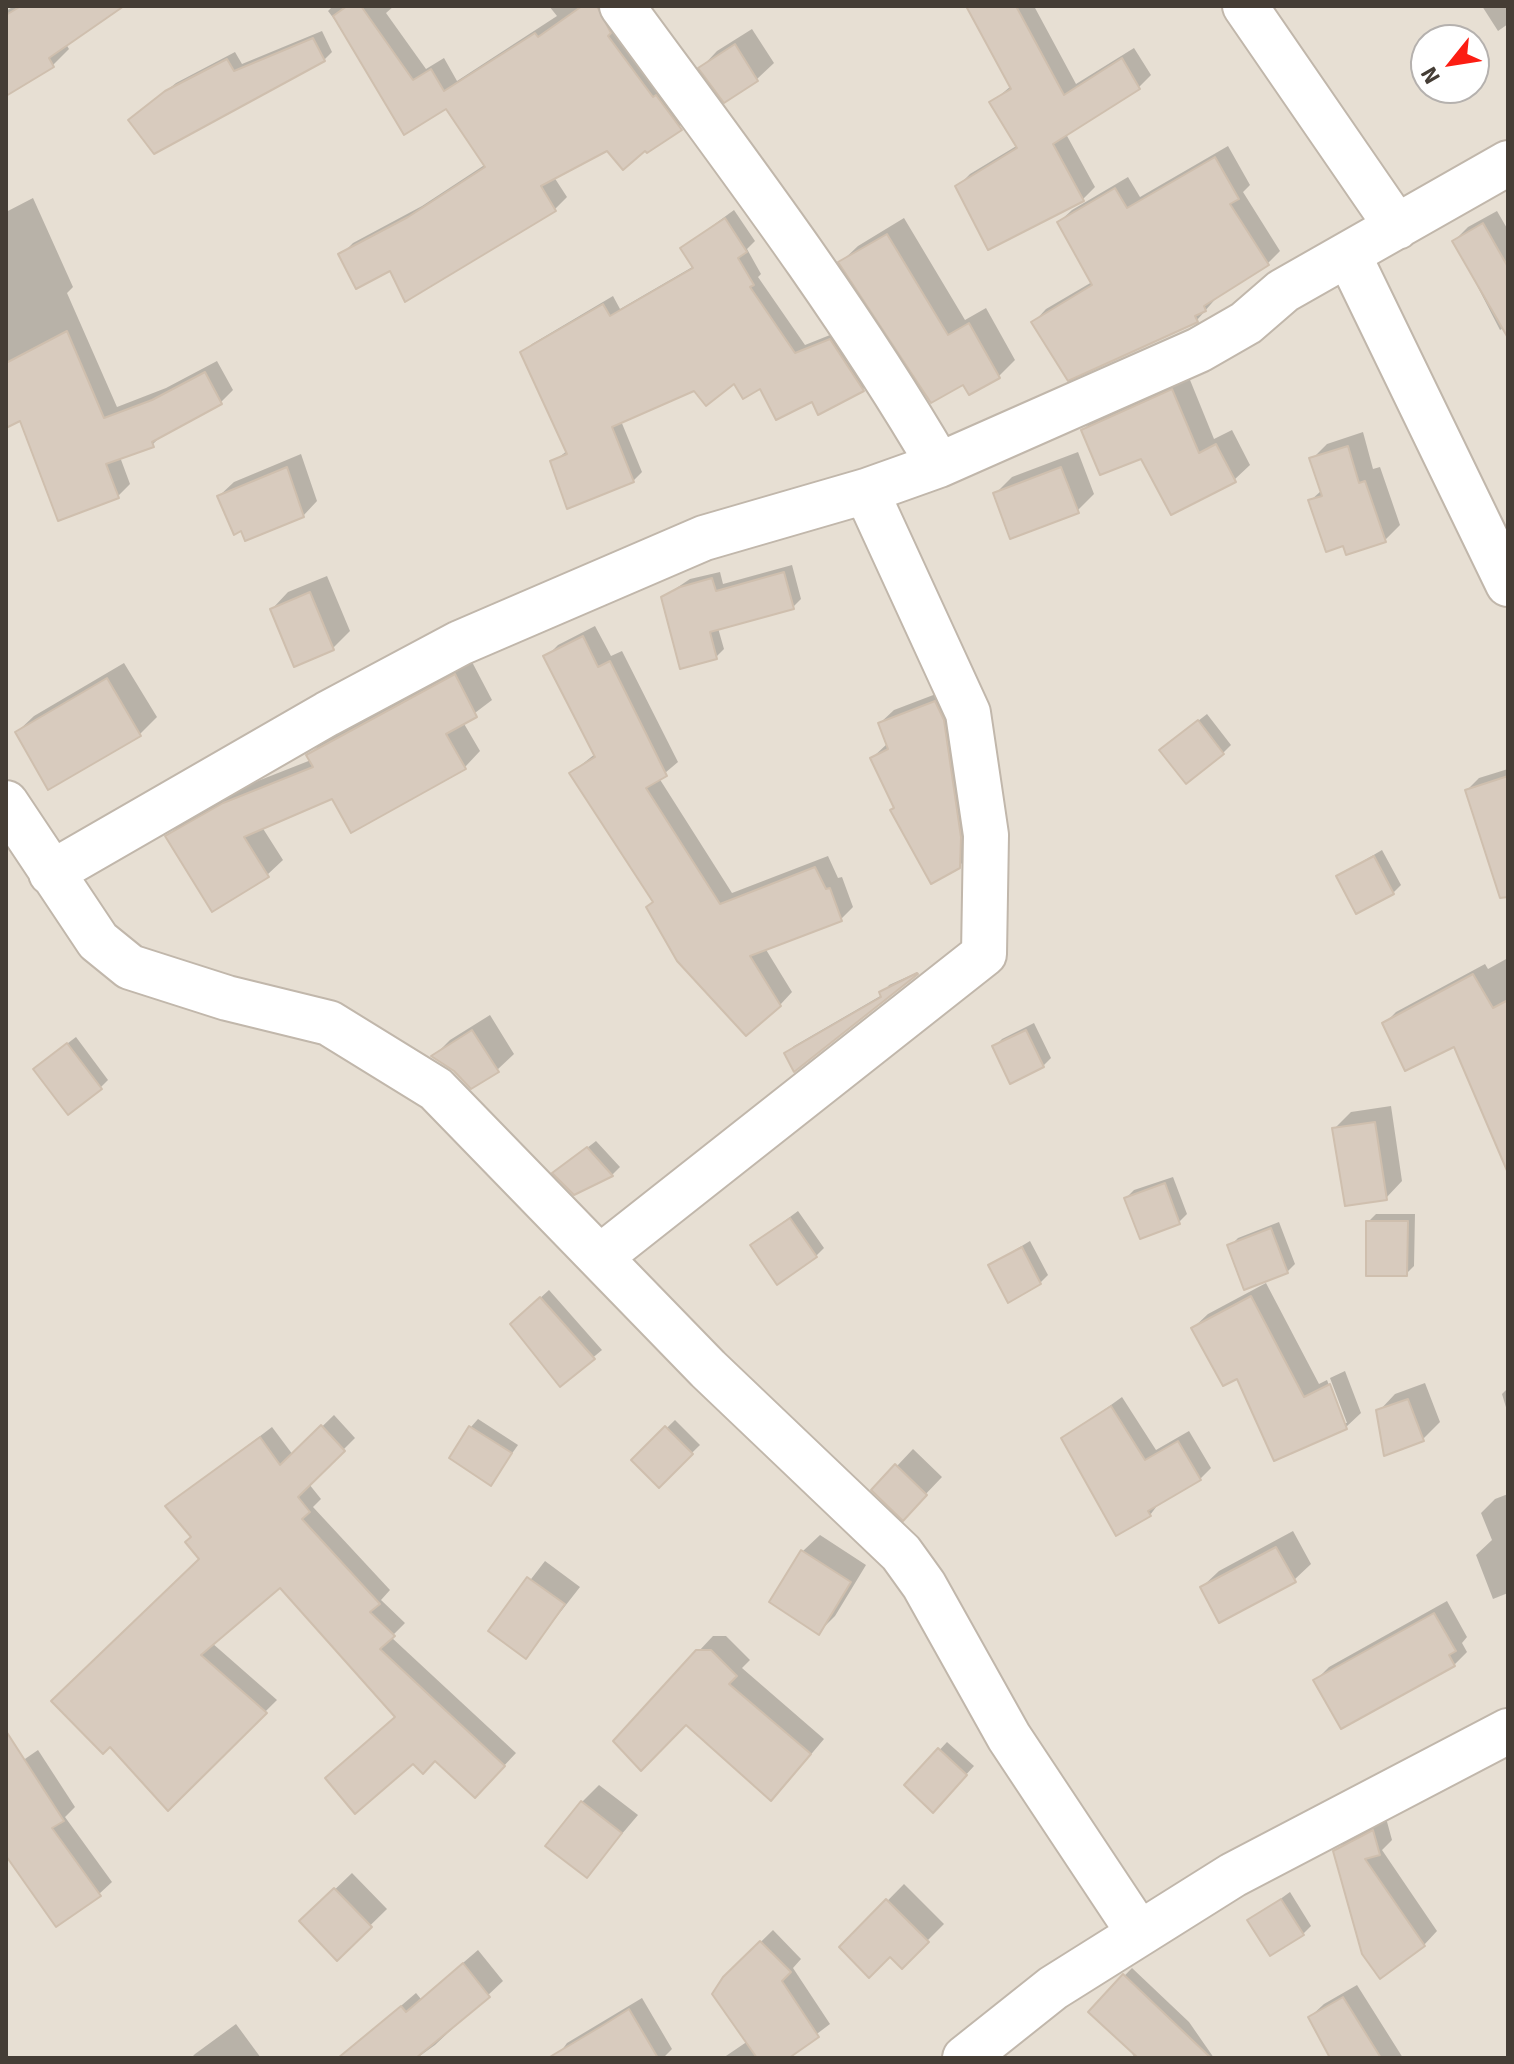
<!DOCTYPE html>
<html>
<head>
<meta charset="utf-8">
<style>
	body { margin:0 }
	#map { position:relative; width:1514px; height:2064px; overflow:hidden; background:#f3ede5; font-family:Signika,sans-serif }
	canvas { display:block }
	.frame { position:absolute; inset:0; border:8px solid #453d35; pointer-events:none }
	.north { position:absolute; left:1410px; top:24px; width:80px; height:80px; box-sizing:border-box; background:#fff; border:2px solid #b5b1ae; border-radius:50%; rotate:240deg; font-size:22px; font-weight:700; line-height:32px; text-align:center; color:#453d35 }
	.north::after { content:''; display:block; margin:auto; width:28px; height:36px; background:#fc1d13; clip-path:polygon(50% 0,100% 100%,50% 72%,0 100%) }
</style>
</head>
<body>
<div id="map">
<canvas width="1514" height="2064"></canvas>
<div class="frame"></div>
<div class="north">N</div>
</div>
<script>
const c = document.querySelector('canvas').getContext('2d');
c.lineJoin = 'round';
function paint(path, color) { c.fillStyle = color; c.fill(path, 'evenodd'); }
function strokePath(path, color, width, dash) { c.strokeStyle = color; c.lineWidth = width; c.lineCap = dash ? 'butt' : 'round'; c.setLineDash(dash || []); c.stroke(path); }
paint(new Path2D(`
	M6,6H1508V2058H6ZM1426,40H1474V88H1426Z`), '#e7dfd3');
paint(new Path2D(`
	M14,6H121L66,44L69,49L53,65L12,90L6,81V11Z
	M333,6H394L386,13L426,69L444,58L457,81L557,16L549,6H615L693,116L647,150L608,149L554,177L567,197L555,209L406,299L390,269L341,255L353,243L422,206L486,164L446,107L350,40L328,11Z
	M969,6H1034L1076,84L1134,48L1151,75L1139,87L1066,134L1095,187L1081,201L958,186L970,174L1018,145L992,102L1011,86Z
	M1482,6H1508V24L1498,31Z
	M752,29L774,63L757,79L725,100L701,68L717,51Z
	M322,31L332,52L324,60L130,120L176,83L235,52L242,64Z
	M1228,146L1250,185L1243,192L1280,251L1268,263L1218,296L1197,320L1034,322L1046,309L1092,282L1059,222L1072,210L1128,177L1140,197Z
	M33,198L73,287L67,293L117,407L166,388L217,361L233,390L221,402L164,433L152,445L120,457L130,484L118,496L6,403V212Z
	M734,210L755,241L747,249L761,274L758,277L805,345L840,331L872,380L863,389L813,399L734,381L695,388L621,421L642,472L633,481L553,462L568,450L523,353L532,344L613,296L620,309L694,266L682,248Z
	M1497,211L1508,230V325L1500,330L1454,241L1468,227Z
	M904,218L965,320L986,308L1015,360L999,376L841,262L858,246Z
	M1188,375L1214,439L1232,430L1250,465L1234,480L1142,457L1083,430L1099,414Z
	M1363,432L1373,469L1380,467L1400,525L1385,540L1345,544L1310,501L1322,490L1312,459L1327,444Z
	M1078,452L1094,494L1077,511L995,494L1012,477Z
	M301,454L317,501L303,516L219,496L234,482Z
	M792,565L801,599L793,607L718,628L724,649L716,657L663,597L690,579L720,572L723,584Z
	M327,576L350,631L333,648L295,664L272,609L288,592Z
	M595,626L611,656L622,651L678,762L659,778L732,893L828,856L838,878L842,877L853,907L841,919L765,948L792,992L780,1005L654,901L571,773L595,754L546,657L558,645Z
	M471,660L492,700L463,722L480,751L465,767L333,796L262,827L283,860L267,875L167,837L183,821L240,788L311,760L309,755L324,740Z
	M124,663L157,717L140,734L49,787L17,732L34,716Z
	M949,689L973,852L959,866L872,758L888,743L880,723L894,710Z
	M1207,714L1231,745L1223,753L1170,743Z
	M1508,769V858L1467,790L1479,778Z
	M1382,850L1401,885L1393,893L1338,876Z
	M1508,958V1106L1455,1044L1384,1024L1396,1012L1485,964L1488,969Z
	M918,972L794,1069L786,1053L794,1046L882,995L889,985Z
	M490,1015L514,1054L497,1070H455L434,1056L450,1040Z
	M1034,1023L1051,1058L1043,1066L994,1047L1002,1039Z
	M76,1037L108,1080L100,1088L43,1062Z
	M1391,1106L1402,1181L1386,1198L1335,1128L1351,1112Z
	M596,1141L620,1167L612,1175L574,1193L555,1173Z
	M1173,1177L1187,1214L1179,1222L1126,1198L1134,1190Z
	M798,1211L824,1248L816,1256L752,1245Z
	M1376,1214H1415L1414,1266L1406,1274L1368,1222Z
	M1279,1222L1295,1264L1287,1272L1230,1246L1238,1238Z
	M1030,1241L1048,1275L1040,1283L990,1265Z
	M1266,1283L1319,1384L1327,1380L1343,1423H1347L1330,1378L1345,1371L1361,1413L1346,1427L1193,1328L1208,1314Z
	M549,1290L602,1350L560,1385L512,1324Z
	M1425,1383L1440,1422L1423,1439L1385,1453L1379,1411L1395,1394Z
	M1508,1388V1414L1502,1394Z
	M1122,1397L1156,1450L1189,1431L1211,1468L1200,1479L1160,1502L1150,1515L1064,1439Z
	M334,1415L355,1438L309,1484L321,1499L313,1507L390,1590L381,1600L405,1623L391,1637L516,1753L487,1784L436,1759L280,1585L212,1643L277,1700L168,1808L201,1558L193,1536L168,1506L272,1427L293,1455Z
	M478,1419L518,1445L491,1483L471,1427Z
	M675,1420L700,1445L659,1485L634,1460Z
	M913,1449L942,1477L903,1518L897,1466Z
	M1508,1494V1593L1493,1599L1476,1555L1492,1540L1481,1513L1495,1499Z
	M1293,1531L1311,1564L1294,1580L1202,1587L1219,1571Z
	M820,1535L866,1565L835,1616L819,1632L803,1551Z
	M545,1561L580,1587L526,1656L491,1631Z
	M1447,1601L1467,1637L1462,1643L1467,1652L1454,1665L1316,1680L1329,1667Z
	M713,1636H726L750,1660L742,1668L824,1739L786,1784L698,1652Z
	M947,1742L974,1766L941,1802L907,1785Z
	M38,1750L75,1807L65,1817L112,1882L99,1894L6,1824V1772Z
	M599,1785L638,1815L587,1875L582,1802Z
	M1386,1818L1392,1840L1382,1850L1437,1931L1424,1945L1335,1852L1349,1838Z
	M352,1873L387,1909L337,1958L302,1921Z
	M904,1884L944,1924L902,1966L890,1954L842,1947Z
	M1290,1892L1311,1926L1303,1934L1250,1921Z
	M773,1930L801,1959L793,1968L830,2024L785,2058H723L748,2041L724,1978Z
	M478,1950L503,1981L435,2045L417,2058H340L416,1993L421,1999Z
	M1132,1968L1189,2022L1214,2058H1135L1126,2044L1090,2011Z
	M1357,1985L1403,2058H1332L1310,2017L1324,2004Z
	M642,1998L672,2049L663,2058H556L567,2043Z
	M236,2024L261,2058H191L195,2054Z`), '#0003');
const building = new Path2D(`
	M21,6H124L49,58L54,67L6,96V15Z
	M347,6H361L413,80L431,69L444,91L535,33L538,37L582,6H597L611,33L608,36L653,97L656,95L682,130L647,153L645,151L623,170L607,151L541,186L556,211L405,302L390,271L356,289L338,254L408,217L485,167L446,109L404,135L333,16Z
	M966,6H1016L1064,95L1122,58L1140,89L1053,144L1084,201L988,250L955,186L1017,148L989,102L1011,89Z
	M313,38L325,61L154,154L128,120L165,91L227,59L234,71Z
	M735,44L758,81L724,103L698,68Z
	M1215,157L1239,199L1230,204L1269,265L1204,306L1206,311L1195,316L1198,322L1068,381L1031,322L1092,285L1057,222L1115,188L1127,208Z
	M725,218L747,252L738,258L754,285L750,287L795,353L830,339L864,391L818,415L812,402L776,420L760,389L743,399L734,384L706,406L694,391L612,427L634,482L567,509L550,461L567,454L520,352L603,304L610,316L693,268L680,248Z
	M1483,223L1508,267V338L1452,241Z
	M887,234L948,335L969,323L1000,378L969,395L963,385L931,403L838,262Z
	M67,331L104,418L152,400L205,372L222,404L152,442L154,447L106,464L119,498L58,521L20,421L6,428V363Z
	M1172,389L1199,453L1216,444L1236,482L1171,515L1141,459L1100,475L1081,430Z
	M1348,446L1359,483L1365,481L1386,542L1346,555L1343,546L1326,552L1308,500L1322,496L1309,458Z
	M287,467L304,517L245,541L241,531L234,535L217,496Z
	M1061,467L1079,513L1010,539L993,493Z
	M784,572L794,609L710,632L717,659L680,669L661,597L680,587L712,578L716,591Z
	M310,592L334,650L294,667L270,609Z
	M583,636L598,667L610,661L667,776L646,788L720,904L815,867L826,889L830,888L842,921L750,956L781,1006L746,1036L677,961L646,907L653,902L569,773L595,757L543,656Z
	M455,674L477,717L446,734L466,769L351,833L332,799L244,837L269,877L212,912L165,836L223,803L313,767L306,755Z
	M107,678L141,736L48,790L15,732Z
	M935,701L944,720L961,837L960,868L931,884L890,810L894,808L870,758L888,749L878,723Z
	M1198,720L1224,754L1186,784L1159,750Z
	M1508,776V897L1500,898L1465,790Z
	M1374,856L1394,894L1356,914L1336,876Z
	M917,973L918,974L794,1072L784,1053L881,997L879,992Z
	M1473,974L1493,1008L1508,1000V1173L1454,1047L1405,1071L1382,1023Z
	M472,1030L499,1072L471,1089L454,1071L431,1056Z
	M1026,1030L1044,1067L1010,1084L992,1046Z
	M67,1043L102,1089L68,1115L33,1069Z
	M1375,1122L1387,1200L1345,1206L1332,1128Z
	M587,1147L613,1176L574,1195L552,1173Z
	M1165,1183L1180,1224L1140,1239L1124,1198Z
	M790,1218L817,1257L777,1285L750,1245Z
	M1366,1221H1408L1407,1276H1366Z
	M1271,1228L1288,1273L1244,1290L1227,1245Z
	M1022,1247L1041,1284L1008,1303L988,1265Z
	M1251,1296L1304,1397L1330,1384L1347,1429L1274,1461L1237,1379L1223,1386L1191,1328Z
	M540,1297L595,1359L560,1387L510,1324Z
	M1408,1399L1424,1441L1384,1456L1376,1410Z
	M1111,1406L1145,1460L1178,1441L1201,1480L1148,1511L1151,1516L1116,1536L1061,1438Z
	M321,1425L345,1451L298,1497L310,1512L302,1519L380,1604L370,1612L395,1636L380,1649L505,1766L475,1798L435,1761L423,1774L413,1764L355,1814L325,1778L395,1717L280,1588L201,1655L267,1713L168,1811L110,1747L103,1754L51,1701L199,1559L185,1542L191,1537L165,1506L260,1437L280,1465Z
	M469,1426L512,1453L491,1486L449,1458Z
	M665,1426L693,1454L659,1488L631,1460Z
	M895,1464L927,1495L903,1521L871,1490Z
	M1276,1547L1296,1582L1219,1623L1200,1587Z
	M801,1550L851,1582L819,1635L769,1602Z
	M527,1577L565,1604L526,1659L488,1631Z
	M1434,1613L1456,1651L1449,1655L1455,1666L1341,1729L1313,1680Z
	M696,1650H711L737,1676L729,1684L811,1754L771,1801L686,1725L641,1771L613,1741Z
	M6,1731L64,1821L52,1828L101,1896L56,1927L6,1856Z
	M938,1748L967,1775L933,1813L904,1785Z
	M581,1801L622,1833L587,1878L545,1846Z
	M1373,1830L1380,1855L1365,1859L1425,1946L1380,1979L1362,1954L1333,1851Z
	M334,1888L372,1927L337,1961L299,1921Z
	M886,1899L929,1942L902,1969L890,1957L869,1978L839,1947Z
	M1281,1899L1304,1935L1270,1956L1247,1920Z
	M760,1941L791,1972L782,1981L819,2037L789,2058H757L712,1994L723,1977Z
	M463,1963L490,1997L416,2058H338L401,2006L406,2012Z
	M1123,1974L1211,2058H1138L1088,2012Z
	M1343,1997L1381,2058H1330L1308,2017Z
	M629,2009L658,2058H548L605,2024Z`);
paint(building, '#d8cbbe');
strokePath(building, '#cfbfae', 2);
const minor = new Path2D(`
	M622,6C732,156 845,304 939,465
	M1245,6L1397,227
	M1349,256L1508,584
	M6,803L98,941L130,967L227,998L329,1023L436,1089L708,1369L901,1553L924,1585L1009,1737L1139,1933
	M51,873L327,714L460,643L704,538L866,491L939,465L1199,350L1246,323L1283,291L1508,163
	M600,1257L984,954L986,835L968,713L866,491
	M965,2058L1053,1988L1233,1875L1508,1731`);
strokePath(minor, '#c1b7ab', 48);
strokePath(minor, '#fff', 44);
</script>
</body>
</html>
